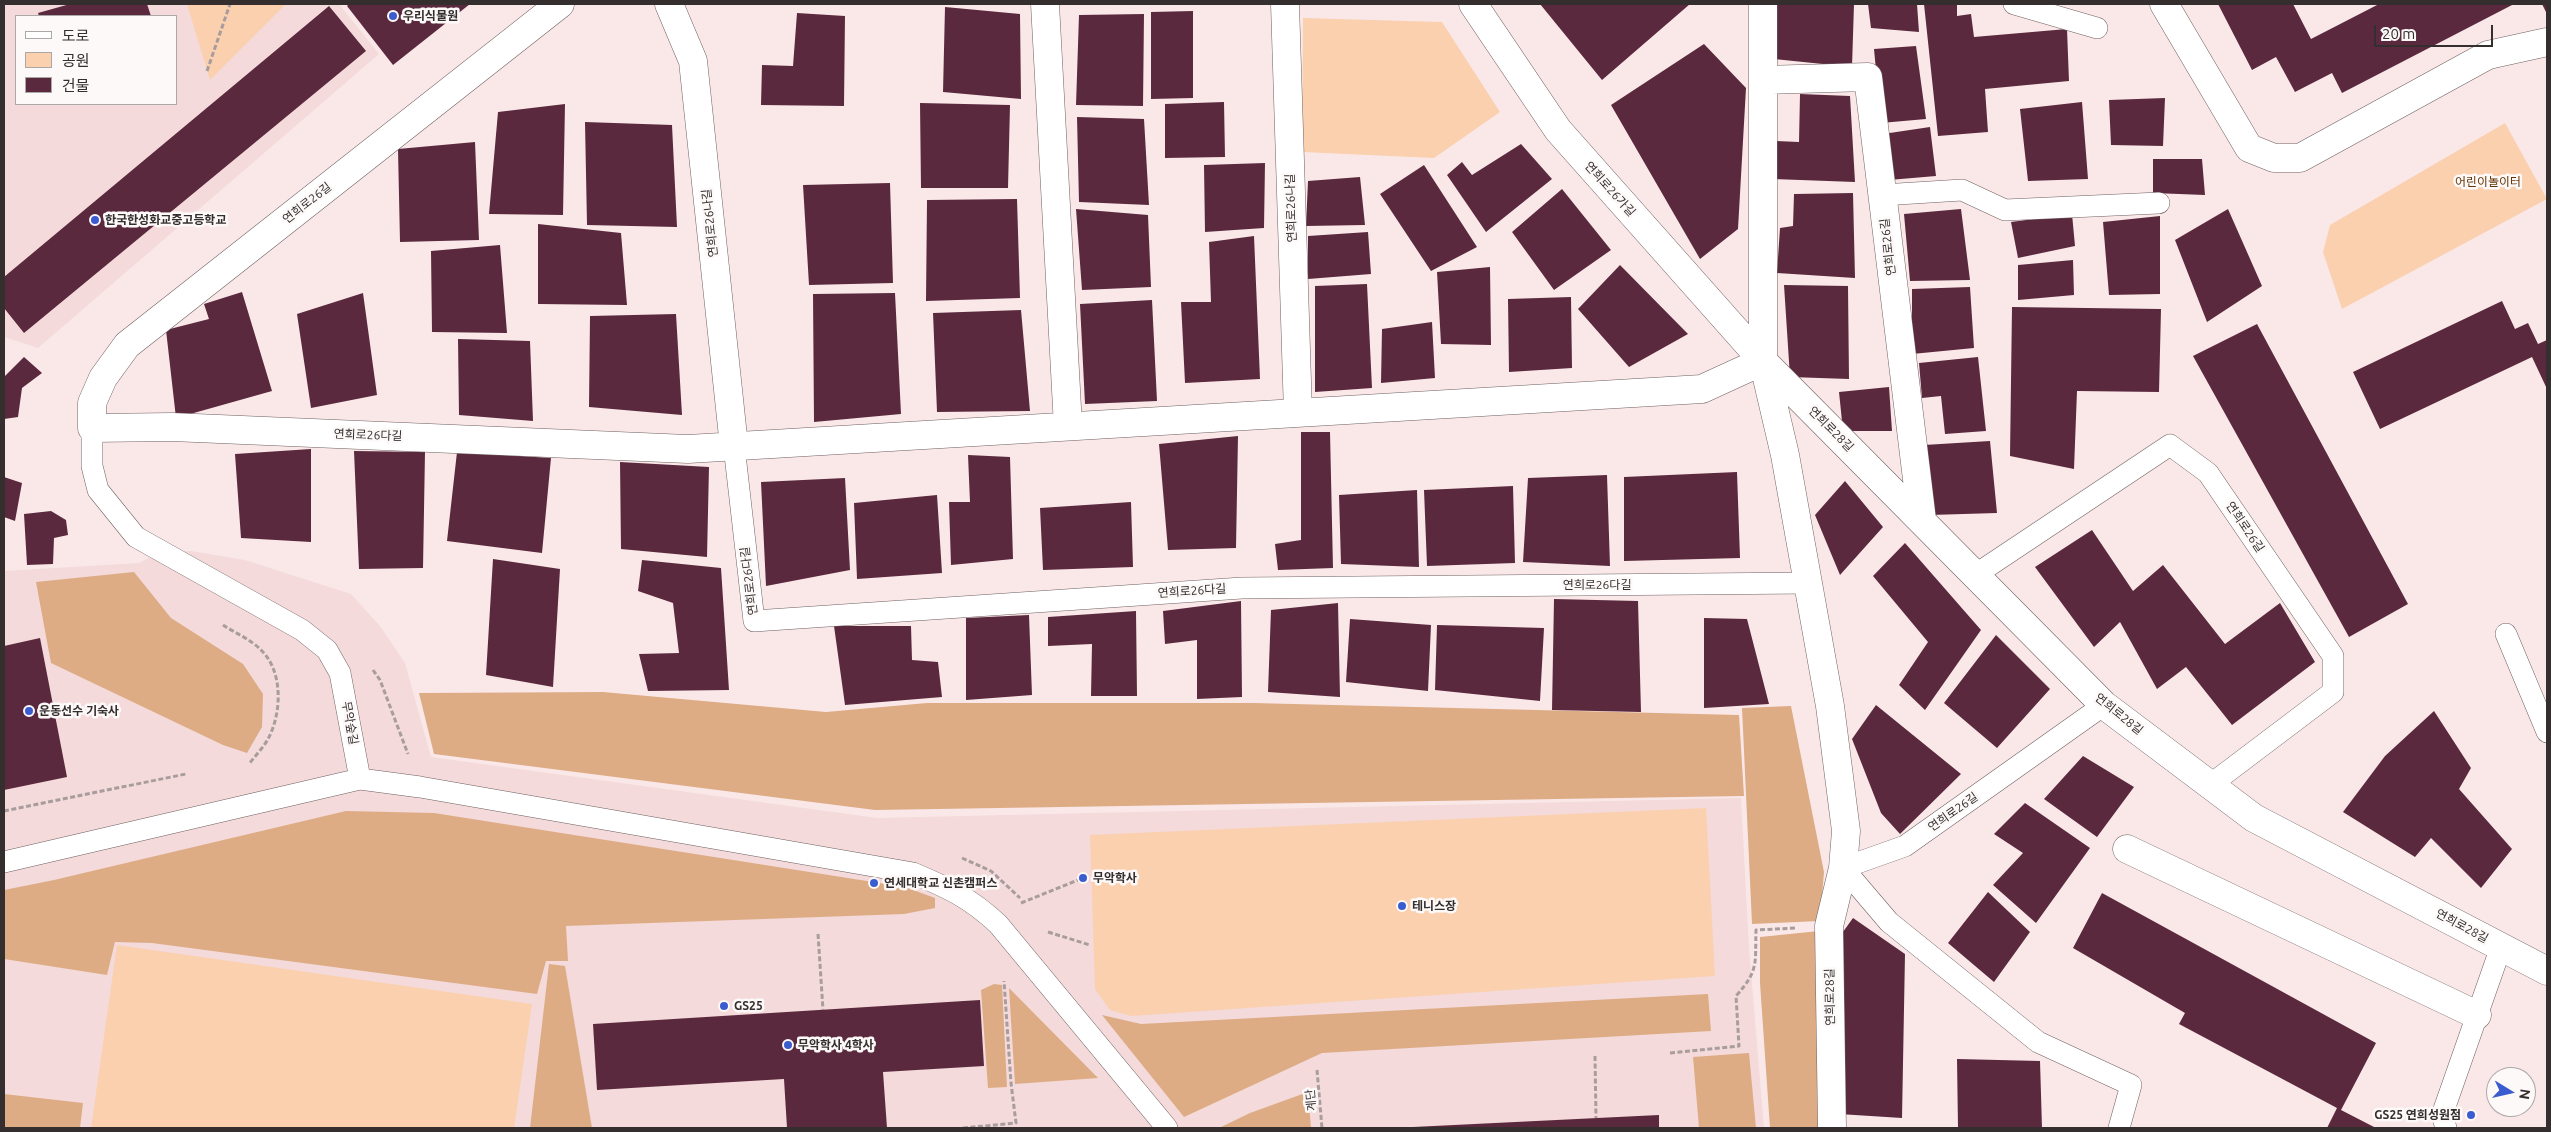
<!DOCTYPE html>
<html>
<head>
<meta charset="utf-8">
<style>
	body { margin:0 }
	#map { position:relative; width:2551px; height:1132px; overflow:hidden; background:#fae8e9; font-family:Ubuntu,"Noto Sans KR",sans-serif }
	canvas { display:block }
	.frame { position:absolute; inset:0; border:5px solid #342e2e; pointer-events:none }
	.legend { position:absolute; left:15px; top:15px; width:162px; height:90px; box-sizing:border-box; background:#fdf9f9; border:1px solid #ada8a8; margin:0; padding:6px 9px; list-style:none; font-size:15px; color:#342e2e }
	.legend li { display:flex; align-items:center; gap:10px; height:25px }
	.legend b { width:25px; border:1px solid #ada8a8 }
	.north { position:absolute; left:2486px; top:1067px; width:50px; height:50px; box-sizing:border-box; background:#fdf9f9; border:1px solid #ada8a8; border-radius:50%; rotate:99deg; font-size:14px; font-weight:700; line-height:20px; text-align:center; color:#342e2e }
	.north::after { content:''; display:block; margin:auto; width:18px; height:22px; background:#3b5cce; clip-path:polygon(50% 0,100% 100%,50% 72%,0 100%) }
	.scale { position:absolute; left:2374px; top:25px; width:119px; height:22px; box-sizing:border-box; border:2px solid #342e2e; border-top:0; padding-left:6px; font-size:15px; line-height:18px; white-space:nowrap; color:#342e2e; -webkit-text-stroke:4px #fdf9f9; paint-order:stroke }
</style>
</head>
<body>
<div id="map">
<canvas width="2551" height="1132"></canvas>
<div class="frame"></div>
<ul class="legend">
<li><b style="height:6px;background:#fff"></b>도로</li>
<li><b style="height:14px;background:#fad0af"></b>공원</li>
<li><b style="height:14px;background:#5b293e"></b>건물</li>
</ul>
<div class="north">N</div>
<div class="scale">20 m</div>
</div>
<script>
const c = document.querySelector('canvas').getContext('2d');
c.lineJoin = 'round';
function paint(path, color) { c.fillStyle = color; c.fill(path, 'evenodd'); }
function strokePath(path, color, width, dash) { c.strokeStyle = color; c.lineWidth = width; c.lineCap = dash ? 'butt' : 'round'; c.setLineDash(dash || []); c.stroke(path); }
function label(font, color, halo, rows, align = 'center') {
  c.font = font + ' Ubuntu,"Noto Sans KR",sans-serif'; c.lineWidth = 5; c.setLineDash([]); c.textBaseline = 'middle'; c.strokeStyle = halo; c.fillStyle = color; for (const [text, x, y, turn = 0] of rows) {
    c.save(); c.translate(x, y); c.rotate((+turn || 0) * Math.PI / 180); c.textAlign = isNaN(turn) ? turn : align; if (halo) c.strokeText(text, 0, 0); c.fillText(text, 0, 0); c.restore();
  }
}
paint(new Path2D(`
	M4,4H339L379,54L38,348L4,337ZM16,16H176V104H16Z
	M191,551L245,560L351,594L380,626L405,663L431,757L877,818L1741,798L1749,948L1764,1128H4V571L139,563L160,552Z`), '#f4dada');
paint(new Path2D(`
	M187,4H286L210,80Z
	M1303,18L1442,22L1500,112L1434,158L1302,152Z
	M2505,123L2547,199L2342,309L2323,252L2330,225Z
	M1706,808L1715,976L1131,1016L1110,1010L1095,989L1090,835Z
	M117,945L532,1004L514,1128H91Z`), '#fad0af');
paint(new Path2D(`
	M134,572L171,618L243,664L263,694L262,727L247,753L223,745L51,663L36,582Z
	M603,692L826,712L927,703H1253L1739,715L1744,796L875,810L434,754L419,693Z
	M1791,706L1824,872L1820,921L1752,924L1742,708Z
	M346,811L434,813L905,887L935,898V908L904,914L566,926L568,961H546L537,994L152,943L115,942L107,975L4,959V890L54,880Z
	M1819,931L1825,1128H1770L1760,983V937Z
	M549,964L565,966L592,1128H530Z
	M994,984L1002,985L1007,1087L988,1088L981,990Z
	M1009,988L1098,1078L1015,1084Z
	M1708,994L1711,1031L1322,1053L1184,1117L1102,1015L1141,1024Z
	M1749,1053L1756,1128H1699L1693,1057Z
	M1308,1092L1311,1128H1219L1250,1113Z
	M4,1094L83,1103L80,1128H4Z`), '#ddac85');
paint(new Path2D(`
	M70,4H147L151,16H39L38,13Z
	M349,4H470L393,65L347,6Z
	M1540,4H1690L1602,80Z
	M1776,4H1854L1852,67L1774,59Z
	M1868,4H1917L1919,32L1871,28Z
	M1924,4H1957V16L1971,14L1974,37L2067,29L2069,81L1985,89L1988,132L1938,136Z
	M2218,4H2293L2311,39L2379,4H2514L2342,93L2332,73L2295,92L2276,57L2252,70Z
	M2542,4H2547V14Z
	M329,6L366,51L24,333L4,308V277Z
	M945,7L1020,14L1021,99L943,92Z
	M1193,11V98L1151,99V12Z
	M797,13L845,16L844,106L761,105L762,65L793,66Z
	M1144,14L1143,106L1076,105L1079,15Z
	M1704,44L1746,88L1738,229L1700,259L1611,105Z
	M1916,46L1926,119L1881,123L1874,49Z
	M1800,94L1850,96L1855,182L1773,179L1776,141L1799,142Z
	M2165,98L2163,146L2111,145L2109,100Z
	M1224,102L1225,157L1165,158V104Z
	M2082,102L2088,179L2028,181L2020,109Z
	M920,103L1010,105L1008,188H921Z
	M565,104L563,215L489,214L498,112Z
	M1077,117L1144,119L1149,205L1079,202Z
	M585,122L672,125L677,227L587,225Z
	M1930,127L1936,176L1889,180L1883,134Z
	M475,142L479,240L400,242L398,149Z
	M1521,144L1552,179L1486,232L1447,175L1462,162L1472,175Z
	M2153,159H2202L2205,195L2153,193Z
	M1265,163L1264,228L1205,232L1204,165Z
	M1424,165L1477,247L1431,271L1380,194Z
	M1360,177L1365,225L1306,226L1308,181Z
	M890,183L893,283L809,285L803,185Z
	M1562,189L1611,250L1554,290L1512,232Z
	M1853,193L1855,278L1777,273L1780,228L1793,226L1794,194Z
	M1017,199L1020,298L926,301L927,200Z
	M1076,209L1148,215L1151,287L1082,290Z
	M1961,209L1970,280L1910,281L1904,214Z
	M2228,209L2262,286L2207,322L2175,240Z
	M2072,214L2075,246L2018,258L2011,222Z
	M2160,216V294L2109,295L2103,222Z
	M538,224L621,233L627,305L538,304Z
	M1368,232L1371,274L1308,279V236Z
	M1254,236L1260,379L1185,383L1181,302H1211L1209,242Z
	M500,245L507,333L432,332L431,251Z
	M2073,260L2074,295L2018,300V265Z
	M1620,265L1688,334L1629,367L1578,309Z
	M1490,267L1491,345L1441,344L1437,272Z
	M1367,284L1372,388L1315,392V286Z
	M1784,285L1848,286L1849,379L1790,377Z
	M1970,287L1974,348L1912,354V289Z
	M242,292L272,391L176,418L166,330L209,319L204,304Z
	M363,293L377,395L311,408L297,314Z
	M895,293L901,414L814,422L813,294Z
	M1571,297L1572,368L1509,372L1508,299Z
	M1152,300L1157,401L1085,404L1080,304Z
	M2502,301L2515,329L2528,323L2538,344L2547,340V389L2532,357L2380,429L2353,372Z
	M2012,307L2161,309L2159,392L2077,391L2074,469L2010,456Z
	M1021,310L1030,411L937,412L933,313Z
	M676,314L682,415L589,407L590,316Z
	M1432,322L1435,378L1381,383L1382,329Z
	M2257,324L2408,604L2349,637L2193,356Z
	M458,339L530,341L533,421L459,415Z
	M24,357L42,373L22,388L18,417L4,419V377Z
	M1978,357L1986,431L1945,434L1941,396L1922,398L1919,363Z
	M1889,387L1892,431H1843L1839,392Z
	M1301,432H1330L1333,568L1278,570L1275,544L1301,540Z
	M1238,436L1236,548L1168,550L1159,444Z
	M1990,441L1997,513L1930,515L1924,445Z
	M311,449V542L241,538L235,454Z
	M354,451L425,452L423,568L359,569Z
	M457,452L551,458L542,553L447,541Z
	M968,455L1010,457L1013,559L951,565L949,502H970Z
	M620,462L709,467L707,557L621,549Z
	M1737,472L1740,558L1624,561V477Z
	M1607,475L1610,566L1523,562L1528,478Z
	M4,477L22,483L15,521L4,517Z
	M845,478L850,570L766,586L761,482Z
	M1845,481L1883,527L1840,575L1815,515Z
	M1513,486L1515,563L1427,566L1424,490Z
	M1417,490L1419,567L1341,564L1339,495Z
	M937,495L942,573L857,579L854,503Z
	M1131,502L1133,567L1043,570L1040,508Z
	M51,511L66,520L68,535L54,538L53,564L27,565L24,514Z
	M2092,530L2133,591L2163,565L2225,644L2280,603L2315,662L2232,725L2186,667L2157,689L2120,622L2094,647L2035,567Z
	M1905,543L1981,630L1925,710L1899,685L1928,642L1873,576Z
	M493,559L560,569L553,687L486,675Z
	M642,560L721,568L729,690L648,691L639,654L679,653L673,603L638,591Z
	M1554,599L1638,601L1641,712L1552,710Z
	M1241,601L1242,697L1197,699V640L1165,644L1163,611Z
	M1338,603L1340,697L1268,692L1271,610Z
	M1136,611L1137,696H1091L1092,644L1048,646V617Z
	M1029,615L1032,695L966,700V618Z
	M1704,618L1747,619L1769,704L1704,708Z
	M1350,619L1431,625L1428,691L1346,682Z
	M1437,625L1544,628L1540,701L1435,690Z
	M834,626H911L912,660L938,662L942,697L845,705Z
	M1996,635L2050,689L1997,748L1944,703Z
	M40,638L67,777L4,790V646Z
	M1876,705L1961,774L1900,834L1881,813L1852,739Z
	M2434,711L2471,768L2459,789L2512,849L2481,888L2431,838L2415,857L2343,812L2385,756Z
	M2083,756L2134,787L2097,837L2044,799Z
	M2025,803L2090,848L2036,923L1993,885L2023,853L1994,834Z
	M1988,892L2030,932L1994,982L1948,943Z
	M2102,893L2376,1043L2341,1110L2376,1128H2327L2337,1108L2179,1024L2185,1013L2073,948Z
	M1853,918L1905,954L1902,1118L1839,1114L1840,936Z
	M980,1000L984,1066L883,1072L887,1128H787L784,1079L597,1090L593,1024Z
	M1957,1059L2040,1061L2042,1128H1958Z
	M1659,1115V1128H1413V1127Z`), '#5b293e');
const service = new Path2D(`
	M2014,4L2097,28
	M1882,195L1962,190L2005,210L2159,203
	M92,428V466L98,490L136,537L302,630L327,650L340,673L360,779
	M734,446L754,621L1242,588L1808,583
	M1975,575L2170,445L2208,473L2333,656V692L2210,785
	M2506,634L2547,732
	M2104,705L1905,846L1843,868L1889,922L2038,1042L2131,1085L2119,1128
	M4,862L360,779L420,787L913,873C948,888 969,897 998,924L1167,1128
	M2446,1128L2442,1115L2501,947`);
const minor = new Path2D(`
	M560,4L127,345L103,378L92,403V428L172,427L688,449L1702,389L1763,361
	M669,4L693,61L734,446
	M1045,4L1068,426
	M1285,4L1298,413
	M1473,4L1558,130L1763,361L2104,705L2254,818L2547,971
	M1763,4V361L1785,455L1830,706L1846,831L1843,868L1829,926L1832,1128
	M2164,4L2249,148L2274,158H2300L2488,55L2547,42
	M1763,80L1868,77L1922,520
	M2127,849L2477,1015`);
strokePath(service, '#6f6061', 22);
strokePath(minor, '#6f6061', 29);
strokePath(new Path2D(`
	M207,71L230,4
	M223,625C235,633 252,640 262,651C283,672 282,713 268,739C263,748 255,756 249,764
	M373,670L380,680L408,754
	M4,811L186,774
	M962,858L991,871L1020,898
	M1021,903L1083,878
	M1048,932L1090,945
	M818,934L823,1010
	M1670,1053L1739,1046L1736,996C1759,970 1755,964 1756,930L1796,928
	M1595,1056L1596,1118
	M1317,1070L1322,1128
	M963,1128L1016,1123L1011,1083L1004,981`), '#a99c9d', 3, [5, 2.5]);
strokePath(service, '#fff', 21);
strokePath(minor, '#fff', 28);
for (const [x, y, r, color] of [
	[393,16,5,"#3b5cce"],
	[95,220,5,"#3b5cce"],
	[29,711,5,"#3b5cce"],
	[1083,878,5,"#3b5cce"],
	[874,883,5,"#3b5cce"],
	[1402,906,5,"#3b5cce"],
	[724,1006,5,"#3b5cce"],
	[788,1045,5,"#3b5cce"],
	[2471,1115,5,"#3b5cce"]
]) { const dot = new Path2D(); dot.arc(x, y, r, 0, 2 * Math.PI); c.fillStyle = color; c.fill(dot); strokePath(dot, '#fdf9f9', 2); }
label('bold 12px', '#342e2e', '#fdf9f9', [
	["우리식물원",403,16],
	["한국한성화교중고등학교",105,220],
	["운동선수 기숙사",39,711],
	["무악학사",1093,878],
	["연세대학교 신촌캠퍼스",884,883],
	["테니스장",1412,906],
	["GS25",734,1006],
	["무악학사 4학사",798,1045],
	["GS25 연희성원점",2461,1115,"right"]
], 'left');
label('12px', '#643605', '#fdf9f9', [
	["어린이놀이터",2488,182]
]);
label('12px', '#342e2e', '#fdf9f9', [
	["연희로26가길",1610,189,48],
	["연희로26길",307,203,-38],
	["연희로26나길",1291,208,-92],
	["연희로26나길",710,223,-96],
	["연희로26길",1888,247,-97],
	["연희로28길",1831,429,45],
	["연희로26다길",368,435,2],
	["연희로26길",2245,527,56],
	["연희로26다길",749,581,-97],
	["연희로26다길",1597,585],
	["연희로26다길",1192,591,-4],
	["연희로28길",2119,714,39],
	["무악숲길",350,723,80],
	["연희로26길",1953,812,-35],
	["연희로28길",2462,926,28],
	["연희로28길",1830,997,-91],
	["계단",1311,1100,-95]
]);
</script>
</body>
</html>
